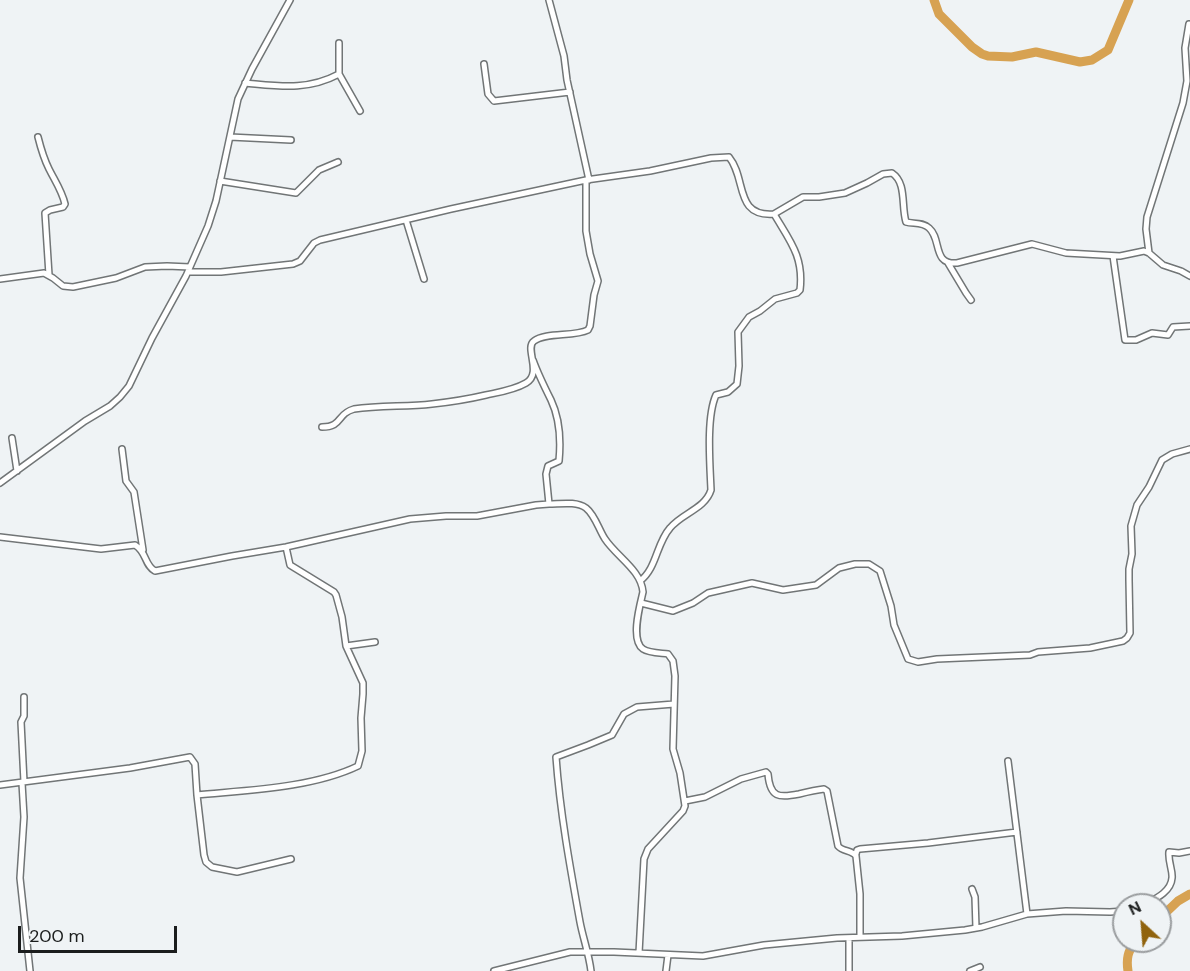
<!DOCTYPE html>
<html>
<head>
<meta charset="utf-8">
<style>
	body { margin:0 }
	#map { position:relative; width:1190px; height:971px; overflow:hidden; background:#eff3f5; font-family:"DM Sans",sans-serif }
	canvas { display:block }
	.north { position:absolute; left:1112px; top:893px; width:60px; height:60px; box-sizing:border-box; background:#eff3f5; border:2px solid #9a9d9f; border-radius:50%; rotate:334deg; font-size:16px; font-weight:700; line-height:24px; text-align:center; color:#1b1d1d }
	.north::after { content:''; display:block; margin:auto; width:21px; height:27px; background:#90630d; clip-path:polygon(50% 0,100% 100%,50% 72%,0 100%) }
	.scale { position:absolute; left:18px; top:926px; width:159px; height:27px; box-sizing:border-box; border:3px solid #1b1d1d; border-top:0; padding-left:8px; font-size:18px; line-height:21px; white-space:nowrap; color:#1b1d1d; -webkit-text-stroke:4px #eff3f5; paint-order:stroke }
</style>
</head>
<body>
<div id="map">
<canvas width="1190" height="971"></canvas>
<div class="north">N</div>
<div class="scale">200 m</div>
</div>
<script>
const c = document.querySelector('canvas').getContext('2d');
c.lineJoin = 'round';
function strokePath(path, color, width, dash) { c.strokeStyle = color; c.lineWidth = width; c.lineCap = dash ? 'butt' : 'round'; c.setLineDash(dash || []); c.stroke(path); }
strokePath(new Path2D(`
	M934,0L939,14L972,47L982,54L988,56L1012,57L1036,52L1080,62L1092,60L1108,50L1129,0
	M1160,918L1178,901L1190,894
	M1128,971C1126,958 1128,952 1135,941`), '#d7a252', 9);
const minor = new Path2D(`
	M549,0L564,56L567,80L589,180
	M339,43V74L360,111
	M484,64L488,94L494,101L570,92
	M245,83C279,86 307,91 339,74
	M38,137C41,149 44,159 49,169C55,181 62,191 65,204L63,207L50,210L45,213L49,275
	M230,137L291,140
	M220,181L296,193L319,170L338,162
	M774,214L803,197H819L845,193L867,183L883,174L892,173C907,183 901,206 906,222C913,224 923,222 929,228C942,239 932,265 957,263L1032,244L1066,253L1120,256L1144,251L1149,253L1163,265L1181,271L1190,276
	M406,220L424,279
	M1149,253L1146,229L1147,217L1183,103L1187,81L1185,48L1189,24
	M1113,256L1125,340H1136L1152,333L1168,335L1173,327L1190,326
	M948,263L966,293L971,300
	M188,272H221L293,264L300,261L314,243L320,240L451,209L586,180L650,171L711,158L729,157C747,179 734,217 774,214C790,241 804,257 800,290L797,293L775,299L760,311L749,317L738,332L739,366L737,384L728,392L716,395C706,417 710,465 711,490C705,509 682,513 670,528C656,544 657,568 640,581
	M0,279L44,273L53,278L63,286L73,287L116,278L145,267L167,266L190,267
	M322,427C343,427 336,414 354,409C380,405 406,407 432,404C450,402 469,399 486,395C500,392 514,390 526,383C543,373 524,348 534,341C546,332 574,337 588,330L590,326L594,295L598,281L590,254L586,231V180
	M12,438L17,471
	M122,449L126,481L134,492L143,550
	M0,483L85,421L110,406L120,397L129,386L152,338L186,276L208,226L216,201L238,99L252,69L290,0
	M549,504C560,504 576,501 586,508C595,515 599,530 605,539C617,557 641,570 643,592C640,605 630,640 643,649C649,653 661,653 668,654L673,661L675,676L673,749L680,773L685,806L683,811L648,849L644,859L639,953
	M0,537L101,549L135,545C147,552 144,565 155,571L232,556L286,547L410,519L446,516H477L536,505L549,504L546,474L548,466L559,461C561,440 560,419 551,400C544,386 538,374 533,360
	M641,603L673,611L693,603L708,593L752,583L783,590L816,585L839,568L855,564H869L880,571L891,606L894,625L908,659L918,662L937,659L1030,655L1038,652L1090,648L1123,641L1127,638L1130,633L1129,580V569L1132,554L1131,526L1137,505L1149,487L1162,460L1172,454L1190,449
	M346,646L375,642
	M1008,761L1027,914
	M24,782L21,722L24,716V697
	M22,783L24,817L20,878L30,971
	M0,785L130,768L190,757L195,764L197,795L204,855L206,862L212,867L237,872L291,859
	M197,795C248,790 312,788 358,766L362,751L361,718L363,694V683L346,646L342,617L336,595L334,592L290,565L286,547
	M685,801L705,797L741,779L766,772L768,774C770,798 779,798 799,794C807,792 815,790 824,789L827,791L838,846C843,852 852,850 856,856L860,894V937
	M856,854L857,850L860,849L928,843L1017,832
	M972,889L975,897L976,928
	M1144,905C1155,899 1171,892 1172,878C1173,871 1168,862 1169,852L1179,853L1190,851
	M494,971L570,952H614L703,956L764,945L837,938L902,936L965,930L982,927L1027,914L1066,911L1110,912L1124,911
	M591,971C589,954 583,938 580,922C570,867 560,812 556,757L588,745L612,735L624,714L637,707L674,704
	M666,971L668,955
	M849,971V938
	M970,971L980,967`);
strokePath(minor, '#717576', 8);
strokePath(minor, '#fff', 5);
</script>
</body>
</html>
